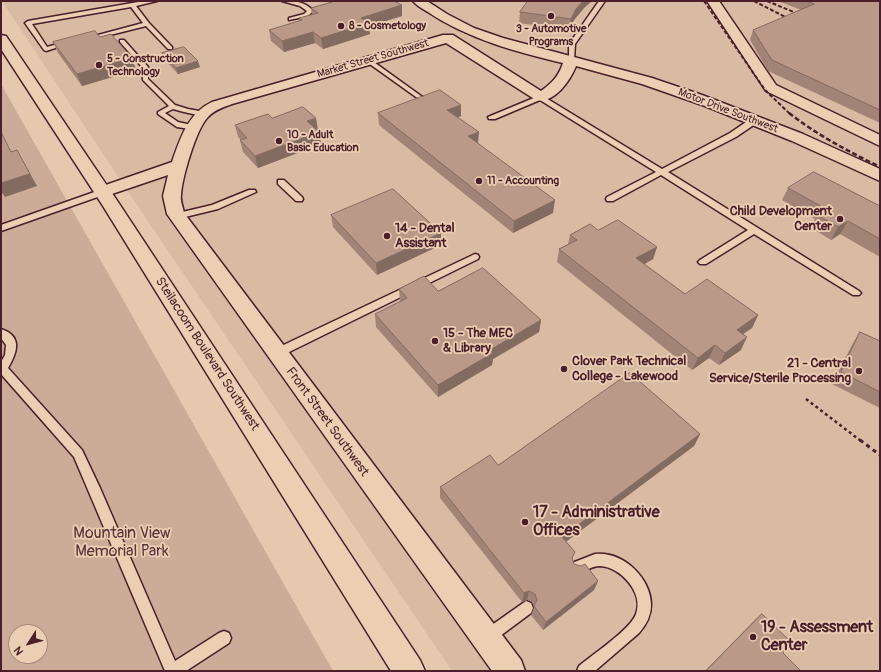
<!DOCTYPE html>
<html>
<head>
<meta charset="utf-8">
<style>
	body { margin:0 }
	#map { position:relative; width:881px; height:672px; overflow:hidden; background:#e6c8ae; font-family:Pangolin,sans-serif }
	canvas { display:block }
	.frame { position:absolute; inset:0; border:2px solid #4a1f2b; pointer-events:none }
	.north { position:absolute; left:8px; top:624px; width:40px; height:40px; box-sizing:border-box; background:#eccfb3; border:1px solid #ab897d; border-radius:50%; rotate:234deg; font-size:11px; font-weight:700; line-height:16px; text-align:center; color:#4a1f2b }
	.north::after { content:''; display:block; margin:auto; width:14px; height:18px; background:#4a1f2b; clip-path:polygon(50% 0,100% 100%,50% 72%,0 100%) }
</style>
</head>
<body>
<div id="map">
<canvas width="881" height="672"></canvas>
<div class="frame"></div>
<div class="north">N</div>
</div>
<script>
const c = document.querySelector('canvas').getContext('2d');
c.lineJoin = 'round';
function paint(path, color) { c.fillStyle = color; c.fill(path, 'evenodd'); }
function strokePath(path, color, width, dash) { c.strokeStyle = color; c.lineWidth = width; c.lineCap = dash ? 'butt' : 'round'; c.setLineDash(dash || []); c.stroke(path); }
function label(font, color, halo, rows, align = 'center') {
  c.font = font + ' Pangolin,sans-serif'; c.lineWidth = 3.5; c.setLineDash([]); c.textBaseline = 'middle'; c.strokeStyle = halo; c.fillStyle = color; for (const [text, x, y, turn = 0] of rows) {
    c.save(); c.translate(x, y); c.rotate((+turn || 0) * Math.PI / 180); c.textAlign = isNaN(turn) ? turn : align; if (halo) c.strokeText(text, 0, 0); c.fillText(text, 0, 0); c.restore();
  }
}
paint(new Path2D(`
	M2,1H880V671H452L129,193Z`), '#d9baa3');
paint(new Path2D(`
	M1,84L333,671H1ZM16,632H40V656H16Z`), '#ccac98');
const lane = new Path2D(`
	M144,1H157L136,6L149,23L172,47V49H168L146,26L86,41L83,39L143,23L131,7L32,24L47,47L68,41L71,43L46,51L44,50L25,23L28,21Z
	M282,1C294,1 305,1 313,11L308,16L289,20V18L304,14L307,11L300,6Z
	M599,1H605L575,44L574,60L569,61V44Z
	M120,40H124L148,67V79L175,105L188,109L205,112V116H202L184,112L173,109L165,113L178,122L196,126V130L177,127L158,114V112L169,106L143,80L142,67L120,42Z
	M367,60H371L428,101L423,102L367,62Z
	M541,95L662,169L730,133L752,118H758V122L736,137L668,172L859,291L861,293L859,295H853L754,234L706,264H700L698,262L700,260L748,230L661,175L613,201H607L606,199L607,197L656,172L540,100L495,119H489L488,117Z
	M278,180H284L302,197L303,199L302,201H296L278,184Z
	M100,190H106L107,192L106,194L1,231V225Z
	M249,190H255L256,192L218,209L177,219L173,216L174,214L212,205Z
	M475,254L478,255L479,257L478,259L281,356H273L272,353L273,350Z
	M1,329C23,336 17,353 8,368L82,450L100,488L175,661L219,633L224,631L229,633L231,638L229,643L186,671H165L74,457L1,374V362L5,355L6,345L1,338Z
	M595,554C623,551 651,578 651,605C651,616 646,625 639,633L595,671H577L579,666C592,655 631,629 636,614C644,593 621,567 600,566C592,566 585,571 577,574L572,573L570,568L572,563Z
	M526,601L531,603L533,608L531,613L492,642L487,644L482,642L480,637L482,632Z`);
const street = new Path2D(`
	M413,1H427L447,14L474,28L503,38L652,78L702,95L803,134L880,169V181L792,141L705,106L642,84L576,66C570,81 554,104 536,100L446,43L232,104C224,107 214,110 208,117C196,129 182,178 181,195C180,201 183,207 184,213L521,660L525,671H492L167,214L163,196L168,175L103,197L97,196L94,192L97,188L172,162C180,139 188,113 212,102L443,35H453L541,91C552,83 559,76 563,63C517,52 468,39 428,12C423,9 417,6 413,1Z
	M707,1H719L776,85L880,135V146L766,91Z`);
const secondary = new Path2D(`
	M1,35L6,36L118,202L420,660L425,671H391L103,206L1,49Z`);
strokePath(lane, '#4a1f2b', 3);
strokePath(street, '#4a1f2b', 3);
strokePath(secondary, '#4a1f2b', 3);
strokePath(new Path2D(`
	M806,399L861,441`), '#4a1f2b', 2.5, [3, 3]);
strokePath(new Path2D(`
	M860,440L880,455`), '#4a1f2b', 3, [4, 4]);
paint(lane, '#eccfb3');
paint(street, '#eccfb3');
paint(secondary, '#eccfb3');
strokePath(new Path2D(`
	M704,1L765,90L790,114
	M754,1L795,22
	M767,1L806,17`), '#4a1f2b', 2, [4, 2]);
strokePath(new Path2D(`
	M789,113C817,135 848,151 880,167`), '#4a1f2b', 2.5, [5, 2.5]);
paint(new Path2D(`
	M328,1H394L402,16L369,26L370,34L323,49L315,43L284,52L271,41L269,30L300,21L299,18L312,15L311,8L329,3Z
	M778,1H880V123L768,71L750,40L753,30L801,10Z
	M584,8L574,20L569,30L519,23L520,12Z
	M100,37L136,70L82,86L58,53L53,42Z
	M162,53L200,67L178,74L164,59Z
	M378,113L461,116L458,117L478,144L553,213L513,233L379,125Z
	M272,118L318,130H317L321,144L258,168L243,152L240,140H241L238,137L235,125Z
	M788,188L880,206V257L840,234L831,240L810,227L815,219L782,200Z
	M331,215L441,233V245L377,275L333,227Z
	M598,230L657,247L653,259L644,264L685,294L758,315L752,328L743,334L741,350L719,365L709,358L692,370L557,262L559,249L568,244L570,235Z
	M399,289L438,291L541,320L539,332L493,359L492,365L438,397L376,327L375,314L400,302Z
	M860,332L880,341V408L832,384L852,345Z
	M700,434L694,446L566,541L574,564L598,581L594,590L543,630L531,615L534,607L532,602L527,600L522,602L440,498V487L498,465Z
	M762,614L783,653L801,671H705L753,622Z`), '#a18476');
paint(new Path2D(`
	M583,1H592L584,8L574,20L569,30L571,19L576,9Z
	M402,5V16L369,26L370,34L323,49L321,38L361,18Z
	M313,32L315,43L284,52L282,41Z
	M132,58L136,70L82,86L77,74Z
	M198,61L200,67L178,74L176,68Z
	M461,105V116L447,122V110Z
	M316,118L318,130L309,133L307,121Z
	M319,132L321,144L258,168L255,156Z
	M479,132L478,144L468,136Z
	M17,150L37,186L5,197L1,191V183Z
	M555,200L553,213L513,233L514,221Z
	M848,221L840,234L831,240L838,227Z
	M441,233V245L377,275L376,263Z
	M657,247L653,259L633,271L636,258Z
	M758,315L752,328L731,342L737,330Z
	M541,320L539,332L493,359L492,365L438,397V385L490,350Z
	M747,337L741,350L719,365L725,353Z
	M715,345L709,358L692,370L698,358Z
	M700,434L694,446L559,547L562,537Z
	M598,581L594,590L543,630L546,622Z
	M529,591L527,600L522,602L524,593Z`), '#836b60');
const building = new Path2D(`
	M330,1H394L402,5L361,18L369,23L321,38L313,32L282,41L269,30L302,20L299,18L318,13L311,8L332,2Z
	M528,1H583L576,9L571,19L520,12Z
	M806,1H880V110L772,60L753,30L814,4Z
	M95,31L100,37L111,34L132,58L77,74L53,42Z
	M184,47L198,61L176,68L162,53Z
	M440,90L461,105L447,110L479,132L468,136L555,200L514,221L378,113Z
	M303,107L316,118L307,121L319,132L255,156L240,140L247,138L235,125L268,114L272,118Z
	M1,132L11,152L17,150L30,174L1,183Z
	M814,172L880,206V239L848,221L838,227L817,215L826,209L788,188Z
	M393,189L441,233L376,263L331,215Z
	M618,220L657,247L636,258L685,294L707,279L758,315L737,330L747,337L725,353L715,345L698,358L559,249L577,240L570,235L590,224L598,230Z
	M483,268L541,320L490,350L493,353L438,385L375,314L407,298L399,289L424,276L438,291Z
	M860,332L880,341V392L841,372Z
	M630,373L700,434L562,537L575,552L572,558L574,564L581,566L585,564L598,581L546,622L534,606L537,600L535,594L529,591L524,593L440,487L490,455L498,465Z
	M762,614L792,643L783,653L801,671H706Z`);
paint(building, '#bb9989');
strokePath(building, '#836b60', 1);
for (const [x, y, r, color] of [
	[551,16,4,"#4a1f2b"],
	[341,26,4,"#4a1f2b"],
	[99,65,4,"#4a1f2b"],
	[279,141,4,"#4a1f2b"],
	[479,181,4,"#4a1f2b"],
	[840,219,4,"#4a1f2b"],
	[387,236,4,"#4a1f2b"],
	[435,341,4,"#4a1f2b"],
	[564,369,4,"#4a1f2b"],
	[859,371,4,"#4a1f2b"],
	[525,522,4,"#4a1f2b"],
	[753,637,4,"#4a1f2b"]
]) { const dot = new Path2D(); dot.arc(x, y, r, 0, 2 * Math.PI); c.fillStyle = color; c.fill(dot); strokePath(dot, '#eccfb3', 1.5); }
label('bold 11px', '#4a1f2b', '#eccfb3', [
	["8 - Cosmetology",349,26],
	["3 - Automotive",551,29,"center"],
	["Programs",551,42,"center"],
	["5 - Construction",107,59],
	["Technology",107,72],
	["10 - Adult",287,135],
	["Basic Education",287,148],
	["11 - Accounting",487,181]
], 'left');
label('11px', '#4a1f2b', '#eccfb3', [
	["Market Street Southwest",373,59,-16],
	["Motor Drive Southwest",728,111,21]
]);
label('bold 13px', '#4a1f2b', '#eccfb3', [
	["Child Development",832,212,"right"],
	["Center",832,227,"right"],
	["14 - Dental",395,229],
	["Assistant",395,244],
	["15 - The MEC",443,334],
	["& Library",443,349],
	["Clover Park Technical",572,362],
	["College - Lakewood",572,377],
	["21 - Central",851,364,"right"],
	["Service/Sterile Processing",851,379,"right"]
], 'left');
label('13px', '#4a1f2b', '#eccfb3', [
	["Steilacoom Boulevard Southwest",207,354,57],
	["Front Street Southwest",327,422,54]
]);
label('bold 16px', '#4a1f2b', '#eccfb3', [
	["17 - Administrative",533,513],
	["Offices",533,531],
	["19 - Assessment",761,628],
	["Center",761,646]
], 'left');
label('16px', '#5e343b', '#eccfb3', [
	["Mountain View",122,534],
	["Memorial Park",122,552]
]);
</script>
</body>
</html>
